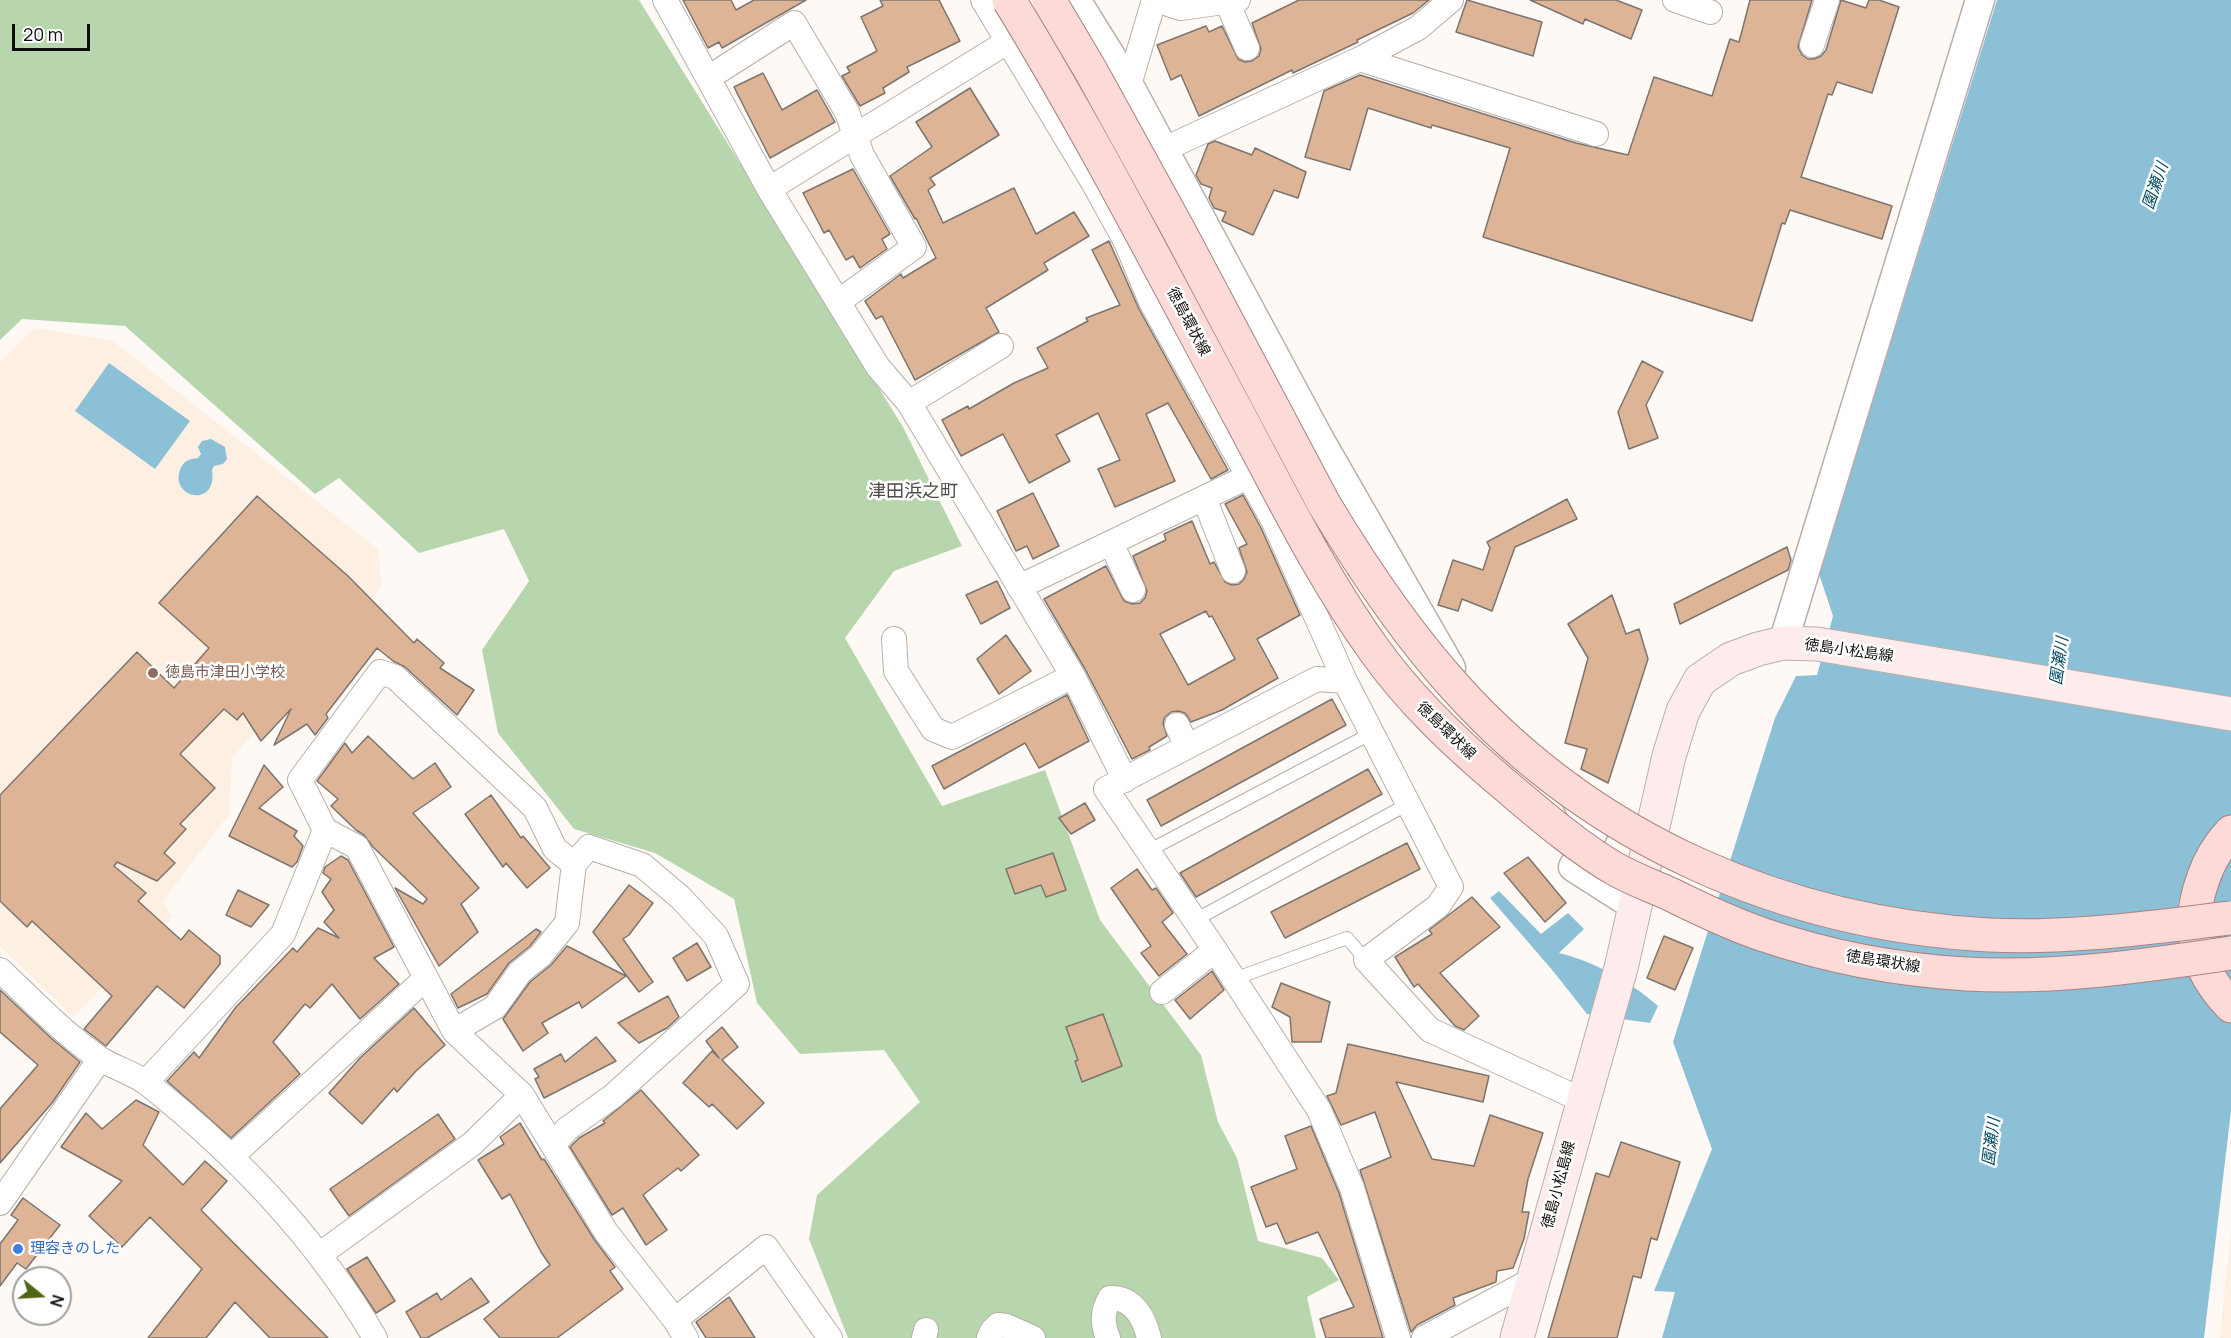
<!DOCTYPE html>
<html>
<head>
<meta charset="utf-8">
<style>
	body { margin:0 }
	#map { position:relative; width:2231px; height:1338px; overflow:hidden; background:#fef9f5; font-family:Manrope,sans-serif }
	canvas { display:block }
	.north { position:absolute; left:12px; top:1266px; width:60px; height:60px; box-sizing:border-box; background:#fff; border:2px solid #9f9f9e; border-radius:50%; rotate:108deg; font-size:16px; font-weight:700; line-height:24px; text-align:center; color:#100e0c }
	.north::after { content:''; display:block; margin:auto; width:21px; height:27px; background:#516715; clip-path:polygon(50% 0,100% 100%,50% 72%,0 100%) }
	.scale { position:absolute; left:12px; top:24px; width:78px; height:27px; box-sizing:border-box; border:3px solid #100e0c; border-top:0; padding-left:8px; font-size:18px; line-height:21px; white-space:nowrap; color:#100e0c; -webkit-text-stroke:4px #fff; paint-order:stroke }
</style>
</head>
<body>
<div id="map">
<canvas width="2231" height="1338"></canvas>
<div class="north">N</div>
<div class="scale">20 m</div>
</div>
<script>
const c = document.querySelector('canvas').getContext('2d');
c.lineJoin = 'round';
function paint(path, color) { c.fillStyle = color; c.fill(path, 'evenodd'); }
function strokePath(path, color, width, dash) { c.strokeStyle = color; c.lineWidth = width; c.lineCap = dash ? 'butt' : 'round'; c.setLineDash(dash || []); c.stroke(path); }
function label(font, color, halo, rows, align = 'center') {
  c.font = font + ' Manrope,"Noto Sans JP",sans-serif'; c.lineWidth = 5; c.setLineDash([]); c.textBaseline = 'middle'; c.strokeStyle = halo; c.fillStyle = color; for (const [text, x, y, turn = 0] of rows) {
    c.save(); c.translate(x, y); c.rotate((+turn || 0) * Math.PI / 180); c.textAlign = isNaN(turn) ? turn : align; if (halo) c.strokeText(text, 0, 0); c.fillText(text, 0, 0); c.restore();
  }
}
paint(new Path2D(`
	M34,328L113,341L379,550L381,588L232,758L229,814L163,901L173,917L73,1017L0,946V362Z
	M2231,1230V1338H2220Z`), '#feefe3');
paint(new Path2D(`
	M0,0H639L903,427L962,546L894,571L845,638L942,806L1045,770L1100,920L1201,1055L1218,1122L1237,1158L1258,1241L1322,1258L1339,1280L1307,1297L1316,1338H848L809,1239L817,1195L920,1102L884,1050L800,1054L757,1003L734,899L655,853L574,829L498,733L482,650L529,581L504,529L419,553L339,478L315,494L125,326L22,319L0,340Z`), '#b8d6ae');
paint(new Path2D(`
	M1997,0H2231V1111L2204,1338H1662L1675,1292L1654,1291L1712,1149L1673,1042L1775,718L1796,676L1817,675L1833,616L1819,574Z
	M109,363L190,421L155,469L75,411Z
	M211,439L225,447L227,459L223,464L214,466L212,470C218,508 170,499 180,470C183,461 189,459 198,458L201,454L198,447L202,441Z
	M1499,891L1541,934L1568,913L1584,929L1559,953C1595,962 1630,981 1658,1006L1650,1023L1587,1014L1553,971L1490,898Z`), '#8cc0d7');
const building = new Path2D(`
	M683,0H731L736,10L754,0H806L722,48L719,42L708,48Z
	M880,0H939L960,41L907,67L909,72L883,88L885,93L860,106L842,76L850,72L847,67L877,51L861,17L883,6Z
	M1299,0H1429L1413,13L1357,40L1358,42L1293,73L1292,70L1199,116L1181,75L1171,80L1157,45L1206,26L1209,32L1222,26L1238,59L1245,62L1252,61L1259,56L1261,49L1252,23Z
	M1467,0L1542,22L1533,56L1456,32Z
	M1530,0H1616L1642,10L1631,39L1585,19L1583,24Z
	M1750,0H1812L1798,47L1802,55L1808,59H1814L1821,56L1826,50L1841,0L1866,8L1869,0H1879L1899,7L1872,93L1837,82L1832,95L1828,94L1801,177L1892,206L1882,239L1790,210L1785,224L1782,223L1752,321L1483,237L1510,148L1432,125L1431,128L1368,108L1350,170L1305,157L1324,91L1360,75L1576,143L1628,155L1654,77L1712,96L1730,39L1739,42Z
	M763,73L782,110L817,90L835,122L770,158L734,87Z
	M970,88L999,135L930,178L935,185L928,190L943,223L1014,188L1036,234L1074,212L1089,236L1044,263L1048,270L986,308L999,332L915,380L882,316L876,319L865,301L901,274L903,278L936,258L916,218L915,219L890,176L932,147L916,122Z
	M1215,141L1252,155L1255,148L1306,172L1298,198L1274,190L1253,235L1222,221L1226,212L1214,208L1209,198L1212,188L1201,184L1196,175L1208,144Z
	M853,169L890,234L882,239L887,249L860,268L853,256L846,260L829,230L824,233L803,193Z
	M1109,241L1139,309L1228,470L1211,479L1168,403L1146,414L1175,481L1115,507L1098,469L1120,460L1098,413L1056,435L1070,461L1029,483L1003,434L961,456L942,420L968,406L969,409L1014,383L1048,368L1037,348L1088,321L1086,318L1120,305L1092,250Z
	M1642,361L1663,372L1646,405L1658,438L1629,449L1618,412Z
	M1033,493L1059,546L1033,559L1027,546L1016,551L997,511Z
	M1243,495L1261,528L1300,615L1257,639L1278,678L1222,710L1191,722L1185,713L1178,711L1171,712L1165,717L1163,723L1167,736L1149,747L1150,750L1132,759L1085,669L1044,599L1106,566L1124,601L1132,604L1140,603L1145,598L1147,591L1133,556L1166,540L1164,534L1192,521L1210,564L1214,562L1225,582L1232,585L1239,584L1244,579L1247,572L1239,548L1247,544L1225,504ZM1206,611L1209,617L1212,616L1235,659L1188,685L1160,634Z
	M257,496L348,576L414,643L417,639L444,663L440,668L474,690L457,715L405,667L393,661L377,648L326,714L328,718L315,735L307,724L274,745L291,709L261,741L243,713L237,720L224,709L180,754L215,788L180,824L186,829L164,853L175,863L157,881L117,862L114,866L146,893L138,901L181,940L189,930L220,956V964L184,1008L157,986L106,1046L84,1029L112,996L32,921L27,927L0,901V795L137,652L174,688L209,648L159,603Z
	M1567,499L1577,519L1515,547L1492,611L1462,599L1458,611L1438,605L1453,560L1483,570L1490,548L1487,542Z
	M1787,547L1791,560L1788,570L1680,624L1674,604Z
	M997,581L1010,608L981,624L966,595Z
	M1612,595L1626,634L1639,629L1648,659L1608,783L1581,769L1587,749L1565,743L1588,658L1568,624Z
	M1006,635L1031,671L999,694L977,659Z
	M1067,695L1089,741L1039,768L1025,743L944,789L932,766Z
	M1332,699L1346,725L1161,826L1147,800Z
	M368,736L413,779L435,763L451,787L413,813L479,888L461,904L478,932L439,966L395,888L423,904L427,899L373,847L364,835L356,830L331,806L338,799L317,781L345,743L352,753Z
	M264,765L283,787L259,808L297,831L294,836L303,846L297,862L292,867L229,836Z
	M1368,769L1382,794L1196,897L1180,873Z
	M491,795L521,838L523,836L550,868L527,888L506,863L503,867L465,814Z
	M1085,803L1095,820L1071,834L1059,818Z
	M1407,843L1420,869L1285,938L1271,912Z
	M1053,853L1066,890L1046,897L1041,885L1015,894L1006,869Z
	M341,856L348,860L394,947L374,958L399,984L360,1019L332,984L310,1008L305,1004L273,1042L300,1074L231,1138L167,1081L194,1052L199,1058L236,1007L293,948L297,952L318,928L339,938L324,922L334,910L322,892L331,879L323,873L325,867Z
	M1528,857L1566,903L1545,922L1504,873Z
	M1137,869L1152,890L1156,888L1173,913L1162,922L1187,954L1159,976L1141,953L1151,946L1111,888Z
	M629,885L653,903L629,935L623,939L653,982L639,992L593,932Z
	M238,890L269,905L251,927L226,915Z
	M1472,897L1500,927L1440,973L1479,1016L1464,1030L1455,1026L1418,984L1414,987L1395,957L1432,934L1429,930Z
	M536,929L541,932L530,946L509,963L487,994L458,1008L451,994Z
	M1664,936L1693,948L1675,990L1647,978Z
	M697,943L711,967L687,981L673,958Z
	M567,946L626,976L582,1008L579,1002L542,1023L548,1033L523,1051L503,1019L530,982L551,965Z
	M1212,971L1224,990L1190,1019L1175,1000Z
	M1281,983L1330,1002L1321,1042H1292L1290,1017L1272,1007Z
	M0,990L51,1038L80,1062L52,1103L0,1163V1109L38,1065L0,1032Z
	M668,996L679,1017L667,1028L639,1043L618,1023Z
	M414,1008L445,1045L416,1071L397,1092L394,1088L362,1124L329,1093L360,1058Z
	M1103,1014L1122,1066L1082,1082L1075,1061L1078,1060L1066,1027Z
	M722,1027L738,1047L722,1060L764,1103L737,1129L712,1104L709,1107L683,1083L712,1051L719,1058L706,1041Z
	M596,1037L616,1061L544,1098L535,1079L539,1077L534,1069L561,1054L565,1062Z
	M1348,1044L1489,1076L1483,1102L1396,1082L1432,1159L1474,1166L1490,1115L1543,1133L1528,1179L1522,1212H1529L1524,1239L1513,1268L1497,1271L1496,1282L1453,1298L1455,1305L1417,1325L1411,1332L1360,1170L1391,1157L1375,1112L1341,1125L1327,1096L1336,1093Z
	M641,1090L699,1155L681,1171L678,1168L643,1195L667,1230L646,1245L623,1208L612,1215L570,1147L579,1138L605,1123L603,1121Z
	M136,1100L159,1112L143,1145L183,1185L205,1161L227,1181L201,1210L328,1338H270L235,1302L206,1338H148L202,1269L150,1217L122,1247L89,1216L122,1181L61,1147L86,1113L102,1129Z
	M438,1114L455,1139L349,1216L330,1189Z
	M520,1123L542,1160L544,1159L594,1239L615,1267L610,1271L623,1289L557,1338H500L484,1319L550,1265L541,1252L510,1194L502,1199L478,1160L504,1144L500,1137Z
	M1311,1126L1339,1193L1383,1338H1326L1320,1319L1354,1307L1318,1232L1286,1244L1277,1223L1266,1227L1251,1187L1297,1169L1285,1136Z
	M1621,1142L1680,1162L1657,1240L1651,1238L1641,1278L1633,1276L1617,1338H1548L1596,1173L1609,1177Z
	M23,1198L60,1225L26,1269L17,1263L0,1286V1244L18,1220L11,1215Z
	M367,1257L395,1301L376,1313L347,1269Z
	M471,1278L489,1302L427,1338H421L406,1312L437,1293L441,1300Z
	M729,1297L755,1338H706L696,1322Z`);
paint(building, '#ddb596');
strokePath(building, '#7c756f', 1.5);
const service = new Path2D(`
	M1148,851L1372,733
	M1195,920L1408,804
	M1234,979L1347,938L1366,960`);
const minor = new Path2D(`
	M665,0L769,189L878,367L909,403L1073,676L1125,780
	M983,0L1094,184L1126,242L1151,302L1274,522L1345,681
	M1156,0L1181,8L1238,0
	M1675,0L1710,12
	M1227,2L1247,48
	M1812,45L1827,0
	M1360,59L1596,134
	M708,78L794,23L847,112L862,155L914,247L838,302
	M1129,85L1154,0
	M1147,157L1360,59L1418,28L1451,0
	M769,189L1020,34
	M909,403L1001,346
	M1204,498L1233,571
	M1111,543L1133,590
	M1019,587L1262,470
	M894,639L896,671L933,729L952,737L1073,676
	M1177,725L1187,747
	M325,830L357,847L454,1031L522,1095L606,1232L675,1320L686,1338
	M0,970C32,1000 63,1033 99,1058C114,1068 134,1073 148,1084C236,1154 318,1240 375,1338
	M1162,992L1215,950
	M146,1082L283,934L325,830L300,780L380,672L395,677L535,808L555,849L574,864L567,923L540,956L520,972L495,1007L454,1031
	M553,1145L567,1129L613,1096L737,984L716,936L681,898L642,865L589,847L574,864
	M231,1157L426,978
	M0,1203L100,1059
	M319,1255L472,1144L522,1095
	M675,1320L766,1247L830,1338
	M924,1338L926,1330
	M989,1338L992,1331L998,1325L1006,1326L1033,1338
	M1108,1338C1102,1323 1102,1312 1110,1298C1133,1297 1144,1317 1149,1338
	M1398,1338L1352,1188L1319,1110L1215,950L1106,789L1317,679L1345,681L1451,887L1438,906L1366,960L1430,1030L1582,1100
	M1424,1338L1532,1280`);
const tertiary = new Path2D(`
	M1076,0L1129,85L1320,440L1451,668
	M1783,643L1980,0
	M1570,788L1593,833L1573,867L1634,906`);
const secondary = new Path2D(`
	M1517,1338L1621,968L1669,756L1683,711L1700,680L1731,659L1758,649L1783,643L1817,644L2231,714`);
const primary = new Path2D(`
	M2231,832C2218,846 2209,861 2203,879C2185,929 2195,968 2231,1006`);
strokePath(service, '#b7afa9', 14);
strokePath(minor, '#b7afa9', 26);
strokePath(tertiary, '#b7afa9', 31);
strokePath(secondary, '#b7afa9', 35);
strokePath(primary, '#a88280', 35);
strokePath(service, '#fff', 12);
strokePath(minor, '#fff', 24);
strokePath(tertiary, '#fff', 28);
strokePath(secondary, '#feecec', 33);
strokePath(primary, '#fcdad8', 33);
const primaryBridge = new Path2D(`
	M1009,0C1093,137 1166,280 1242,421C1283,498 1323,579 1375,651C1410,700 1453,741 1499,780C1536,811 1574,845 1615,869C1633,879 1652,886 1670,894C1700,909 1732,924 1764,935C1829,957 1899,970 1966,974C2055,979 2143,966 2231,953
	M1049,0L1091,71L1177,227L1324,504C1363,569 1405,632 1456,688C1593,840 1785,924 1989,935C2070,939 2151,927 2231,918`);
strokePath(primaryBridge, '#a88280', 35, []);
strokePath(primaryBridge, '#fcdad8', 33);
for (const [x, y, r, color] of [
	[153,673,6,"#8d6e63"],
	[18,1249,6,"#3f7fe0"]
]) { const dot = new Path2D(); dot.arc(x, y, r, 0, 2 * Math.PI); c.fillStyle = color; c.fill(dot); strokePath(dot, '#fff', 2); }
label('15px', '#100e0c', '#fff', [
	["徳島環状線",1188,322,62],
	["徳島小松島線",1849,651,8],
	["徳島環状線",1446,731,44],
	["徳島環状線",1883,962,9],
	["徳島小松島線",1559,1185,-75]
]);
label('15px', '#785e54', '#fff', [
	["徳島市津田小学校",165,673]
], 'left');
label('15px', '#366cbe', '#fff', [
	["理容きのした",30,1249]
], 'left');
label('italic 16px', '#004960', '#fff', [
	["園瀬川",2156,186,-71],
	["園瀬川",2060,661,-82],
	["園瀬川",1992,1142,-83]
]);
label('18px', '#514a45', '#fff', [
	["津田浜之町",913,492]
]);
</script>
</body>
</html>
